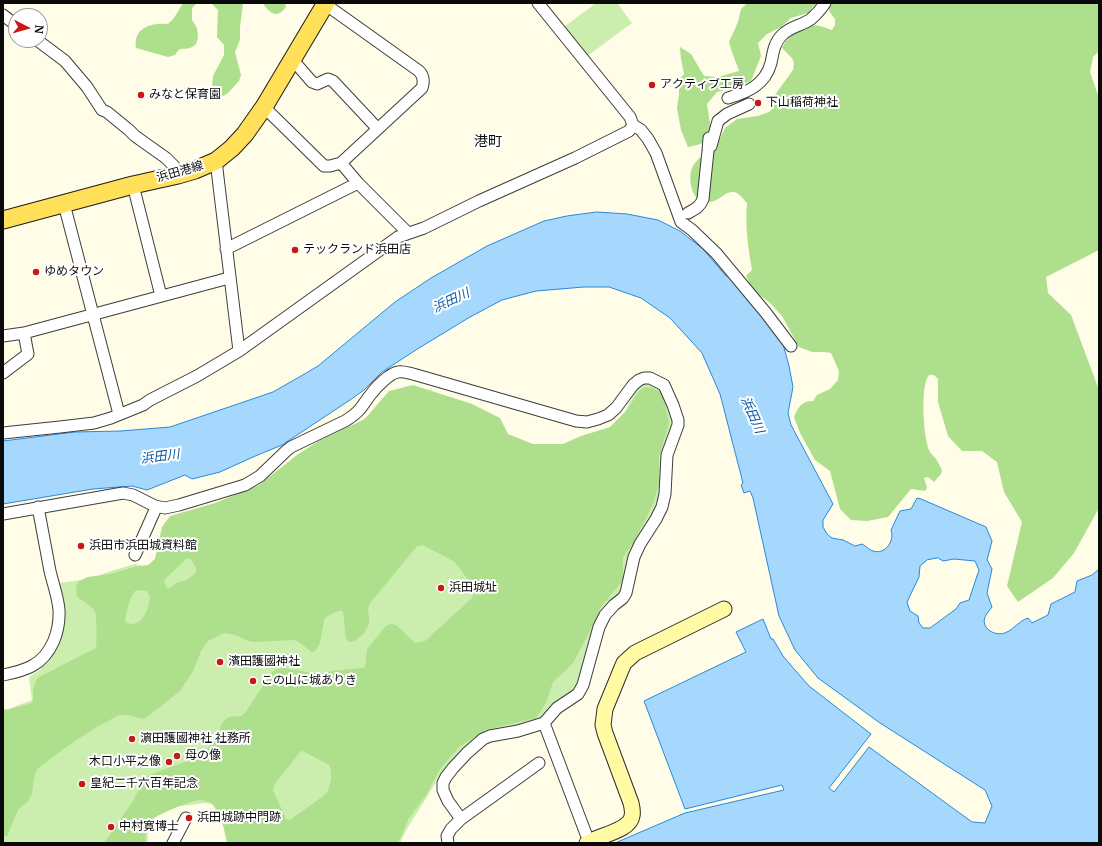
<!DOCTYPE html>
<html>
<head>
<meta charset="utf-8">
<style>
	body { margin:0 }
	#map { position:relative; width:1102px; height:846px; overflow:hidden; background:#fffce8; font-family:Merriweather,serif }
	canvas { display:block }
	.frame { position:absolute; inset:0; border:4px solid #0a0a0a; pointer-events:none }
	.north { position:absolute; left:8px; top:8px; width:40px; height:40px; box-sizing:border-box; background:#fff; border:1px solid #9d9d9d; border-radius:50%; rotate:96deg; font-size:11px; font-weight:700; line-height:16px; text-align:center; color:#0a0a0a }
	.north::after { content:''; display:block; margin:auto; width:14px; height:18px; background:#c81715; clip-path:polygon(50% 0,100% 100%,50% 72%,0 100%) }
</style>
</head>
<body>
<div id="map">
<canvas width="1102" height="846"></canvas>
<div class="frame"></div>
<div class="north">N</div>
</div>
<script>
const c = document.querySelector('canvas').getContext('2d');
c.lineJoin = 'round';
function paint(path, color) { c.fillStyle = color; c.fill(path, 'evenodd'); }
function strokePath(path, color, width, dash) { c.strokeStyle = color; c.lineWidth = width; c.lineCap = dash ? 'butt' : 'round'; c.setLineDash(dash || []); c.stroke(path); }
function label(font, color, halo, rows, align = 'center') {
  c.font = font + ' Merriweather,"Noto Sans JP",serif'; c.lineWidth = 4; c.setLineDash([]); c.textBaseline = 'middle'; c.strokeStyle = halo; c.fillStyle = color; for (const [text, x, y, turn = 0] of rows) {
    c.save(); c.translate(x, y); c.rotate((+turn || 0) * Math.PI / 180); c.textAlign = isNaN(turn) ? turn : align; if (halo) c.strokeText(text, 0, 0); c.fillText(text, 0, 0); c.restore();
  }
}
paint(new Path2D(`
	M596,3H617L632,23L586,57L564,27Z
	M645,384H651L659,389L667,402L672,420L661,489L654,511L643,531L622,592L610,604L580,683L573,693L544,717L533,724L497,730L445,769L438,777L435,784L408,827L400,843H234L219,819L218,814L212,804L204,803L191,805L178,806L157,814L147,820L148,843H3V708L6,710L32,700L29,677L41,669L58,641L64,609L59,583L89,579L111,571L135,564L157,569L259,488L343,431L372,414L506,436L531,447H563L608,429L623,415L638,387Z`), '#cbedae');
paint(new Path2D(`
	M183,3H197L192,8V20L197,28L198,38L196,44C195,45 191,48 190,48C182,50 180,46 175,55L168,57L136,48C133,27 152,23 168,24L174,18Z
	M211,3H243L240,27V40L235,52L241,75L239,81L228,93L218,99L214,96L212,87L213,76L224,55V45L217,37L218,10Z
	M264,3H285L286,7C278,18 271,15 264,5Z
	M747,3H816L808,13L791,18L781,27L767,34L758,43L761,56L751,81L730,89L717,92L707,104L711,130L701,144L688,147L681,130L677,108L679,95V80L684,74L681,59L680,47L691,54L704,76L718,77L739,71L732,52L729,42L738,22L741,9Z
	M831,3H1099V51L1093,57L1090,72L1099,98V250L1046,277L1048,293L1071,315L1099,390V508L1074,553L1053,578L1018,602L1007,586L1022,522L1004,492L997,462L982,451H962L948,436L938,402V379L934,375H929C920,385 923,440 930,452C931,454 934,456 936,459C938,462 940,466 942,470L941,474L934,482L928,477L924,478L927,488L925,491L911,489L888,517L867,521L851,520L840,509L830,471L815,460L800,433L794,417C798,407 802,401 813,401L817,395L830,389L838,380L839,371L831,353L824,352H812L799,347L782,316L770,303L753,290L746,276L752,270C748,247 745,226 747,203C743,199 739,192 733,192C724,191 718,204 705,202C691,201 687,176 693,166C700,156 704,154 715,149L725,128L737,119L758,116L769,112L773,108L772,99L793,70L794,63L792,58L782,48C787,38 800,25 812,25C819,25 826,28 832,30L835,25V19L829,11V5Z
	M413,385L472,404L500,418L508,434L533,444H563L581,436L610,427L628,409L638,392L645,387L652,388L661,392L665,403L669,424L659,456V484L653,504L634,542L623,557V580L601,607L588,635L573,663L553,682L546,703L536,718L485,730L459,747L440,769L426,795L409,818L398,843H227C224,832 223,817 216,808C213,803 205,800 200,800C192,800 153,816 149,822C145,828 146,836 145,843H104L133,801L144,779L149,775L188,761L205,752L217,737L222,723L229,717L241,716L245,713L272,672L277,669L282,668L320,674L332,671L363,668L365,667L367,649L386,626L390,624L396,625L415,643L425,641L472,598L475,589L455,562L423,545L417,546L370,603C369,605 369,607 368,609C368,614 370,618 369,623C367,631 357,643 348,642L346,638L343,612L340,610L326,617L324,620L320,643L315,651L312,652L297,641L294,640L255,642L248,641L236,635L225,633L218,636L208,641L201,651L193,671L180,691L146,718L142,719L128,715H119L95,728L69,745L37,769L34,778L32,794L28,801L18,810L7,836H3V708L6,710L32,703L33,699V689L37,678L96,648C97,641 97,619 95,612C93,606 83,601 77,597L76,587L79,581L88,577L111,574L134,567L148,565L155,559L162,527L170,516L215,503L259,485L297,455L317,442L343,429L364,420L389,391ZM187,558L191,559L196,568V573L187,580L176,583L170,588H167L164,582L165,579ZM142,590L147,591L150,597C149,605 145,621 136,623C134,624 131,624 129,624L125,621C127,610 129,600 135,591ZM303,751L329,765C333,772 331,786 326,794L290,820L286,819L273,790L274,785L300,752Z`), '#addf8c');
const water = new Path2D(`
	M597,212L627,214L658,220L680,231L703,249L726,276L730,275L782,340L789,366L793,387L788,413L791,425L833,504L823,520V527L827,534L832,538L843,540L855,546L862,544C866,546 869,550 873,551C885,555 895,541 891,530L900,511L911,509L917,498L921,499L986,527L992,541L987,560L992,569L987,593L992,607C987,614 981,619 986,627C990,633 1000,636 1007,632C1015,628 1019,621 1028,618L1032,623L1048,615L1051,604L1075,592L1077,581L1092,575L1099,569V843H615L685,813L784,790L782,785L685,809L644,701L746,652L736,632L763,619L771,639H773L783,656L795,670L809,686L871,734L829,788L834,792L869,747L972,822L985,823L992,806L985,790L880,723L818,678L795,650L779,616L753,498L750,491L744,493L741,485L743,483L720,394L702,353L670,318L641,298L609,287H584L536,291L502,300L470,317L419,348L382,372L364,390L350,400L282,445L253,457L220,472L192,479L185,475L147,490L132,486L93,489L3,504V441L75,432L121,431L170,427L273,392L301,376L318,366L395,302L431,278L487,246L544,221L567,216ZM938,558L943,561L954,559L975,561L979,570L969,600L960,603L956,609L930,628H923L919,623L918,616L910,611L907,602L919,577L920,566L927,560Z`);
paint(water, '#a6d8fd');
strokePath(water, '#2689db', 1);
const street = new Path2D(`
	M3,15L16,25
	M37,40L65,61L87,87L102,110L107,112L129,130L135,136L166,158L174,166L178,175
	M292,59L312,82L317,84L328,79L333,81L378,129
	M728,98C748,92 765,85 771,63C773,53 774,43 782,35C791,26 801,26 811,19C817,14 821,9 825,3
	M264,107L324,166H330L341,163L422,88C424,82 424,76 419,71L325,4
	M633,125L641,130L648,139L656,153L681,222L692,230L716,253L766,313L791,346
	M711,146L718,121L727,114L749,104
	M216,161L239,351
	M341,163L358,183L408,233
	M133,185L161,296
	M64,204L119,414
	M688,213C695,209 700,207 703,199L708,151L709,138
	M226,249L358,183
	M3,336L24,333L229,278
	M3,373L28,354L24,333
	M3,433L60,427L94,423L111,418L143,405L150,400L197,376L239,351L398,237L424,228L479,201L575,158L629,131L633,125L630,117L538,3
	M3,514L123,493L133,495L155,506L165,508L179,505L245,485L260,476L286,451L291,447L345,421C350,418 356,414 360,409C364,404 367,399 371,394C376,387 390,373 398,372C403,371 408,373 413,374L576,421L587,422L598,419L608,415L616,408L633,385L639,380L644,378H650L664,385L673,405L678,420V425L667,455L665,494L662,507L656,519L640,544L634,557L626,593L623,598L614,605L605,615L599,627L583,685L578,694L557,708L544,723L518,731L490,736L483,739L467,753L453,768L446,777L443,783V790L448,801L461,819
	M135,555L155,510V506
	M3,675C13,673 23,671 32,666C52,655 60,631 59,610C58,597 53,584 50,571C46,550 42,529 38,507
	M544,723L589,842
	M173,843L186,818
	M448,843L447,836L451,829L461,819L539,763`);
const secondary = new Path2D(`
	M587,843C599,835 630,831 632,816C633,812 632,807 631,803L605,733L603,725L605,709L621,670L624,663L635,653L724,609`);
const primary = new Path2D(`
	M3,220L133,185L178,175L195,170L216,161L232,148L245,134L264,107L326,3`);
strokePath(street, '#3d3d3d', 13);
strokePath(secondary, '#2c2c2c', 17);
strokePath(primary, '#1b1b1b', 19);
strokePath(street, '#fff', 11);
strokePath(secondary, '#fffaa3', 15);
strokePath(primary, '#ffe058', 17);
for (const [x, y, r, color] of [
	[652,85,4,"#c81715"],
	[141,95,4,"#c81715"],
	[758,103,4,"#c81715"],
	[295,250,4,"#c81715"],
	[36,272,4,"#c81715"],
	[81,546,4,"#c81715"],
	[441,588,4,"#c81715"],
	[220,662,4,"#c81715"],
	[253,681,4,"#c81715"],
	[132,739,4,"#c81715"],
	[177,756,4,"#c81715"],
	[169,762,4,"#c81715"],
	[82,784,4,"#c81715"],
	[189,818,4,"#c81715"],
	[111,827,4,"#c81715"]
]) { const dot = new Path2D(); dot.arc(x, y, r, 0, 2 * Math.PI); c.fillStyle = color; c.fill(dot); strokePath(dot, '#fff', 1.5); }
label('12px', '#0a0a0a', '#fff', [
	["アクティブ工房",660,85],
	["みなと保育園",149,95],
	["下山稲荷神社",766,103],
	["テックランド浜田店",303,250],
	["ゆめタウン",44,272],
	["浜田市浜田城資料館",89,546],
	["浜田城址",449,588],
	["濱田護國神社",228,662],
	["この山に城ありき",261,681],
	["濵田護國神社 社務所",140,739],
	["母の像",185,756],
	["木口小平之像",161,762,"right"],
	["皇紀二千六百年記念",90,784],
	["浜田城跡中門跡",197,818],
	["中村寛博士",119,827]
], 'left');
label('12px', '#0a0a0a', '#fff', [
	["浜田港線",180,172,-16]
]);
label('italic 13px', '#0859a7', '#fff', [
	["浜田川",451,301,-25],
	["浜田川",752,415,66],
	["浜田川",160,457,-7]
]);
label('14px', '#0a0a0a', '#fff', [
	["港町",488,142]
]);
</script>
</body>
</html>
